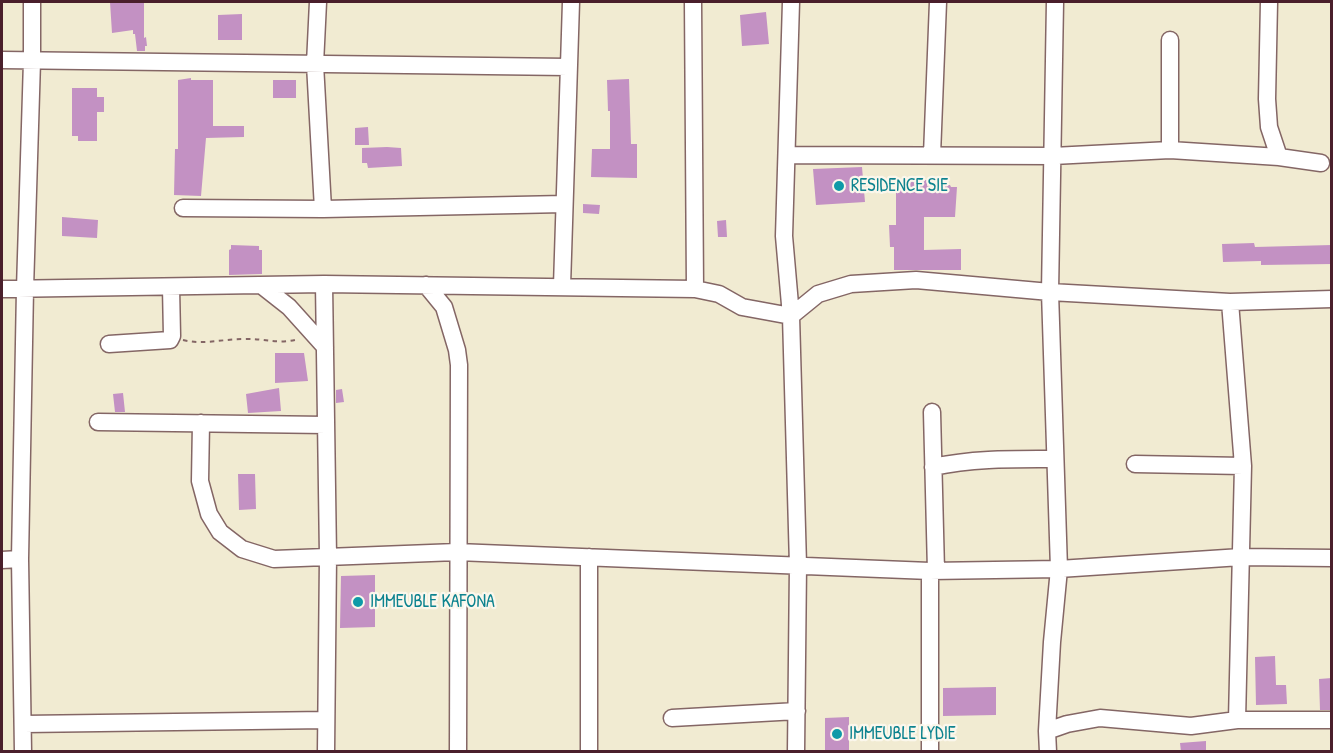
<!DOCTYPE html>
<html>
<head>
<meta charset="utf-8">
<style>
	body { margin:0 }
	#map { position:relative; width:1333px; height:753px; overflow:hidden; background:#f1ebd2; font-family:"Patrick Hand",sans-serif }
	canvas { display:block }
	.frame { position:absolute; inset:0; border:3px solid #4a1f2b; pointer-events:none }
</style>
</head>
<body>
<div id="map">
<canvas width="1333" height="753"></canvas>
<div class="frame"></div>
</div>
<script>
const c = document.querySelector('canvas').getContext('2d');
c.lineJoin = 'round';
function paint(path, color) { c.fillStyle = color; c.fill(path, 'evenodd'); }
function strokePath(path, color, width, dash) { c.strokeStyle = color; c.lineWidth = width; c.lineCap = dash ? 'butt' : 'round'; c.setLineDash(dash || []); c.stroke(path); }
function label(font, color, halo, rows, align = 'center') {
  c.font = font + ' "Patrick Hand",sans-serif'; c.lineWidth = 4.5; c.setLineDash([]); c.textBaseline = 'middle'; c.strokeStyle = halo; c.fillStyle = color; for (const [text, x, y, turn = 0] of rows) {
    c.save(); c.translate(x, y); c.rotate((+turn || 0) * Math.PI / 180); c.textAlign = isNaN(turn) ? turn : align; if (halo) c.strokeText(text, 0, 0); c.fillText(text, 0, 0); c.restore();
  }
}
paint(new Path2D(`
	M110,2H144V38L146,37L147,46H145V51H137L135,34H133V30L112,33Z
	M766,12L769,44L742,46L740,15Z
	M242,14V40H218V15Z
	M191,78V80H213V126H244V137L206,138L201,196L174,195L175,149H178V80Z
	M629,79L631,144H637V178L591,177L592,149H610V111H608L607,80Z
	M273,80H296V98H273Z
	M72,88H97V97H104V112H97V141H78V136H72Z
	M368,127L369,145H355V128Z
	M387,147L401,148L402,166L368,168L367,163H362V148Z
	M862,167L865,202L816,205L813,169Z
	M908,180H927V186L950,185L951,187H957L955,217H924V250L961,249V270H894V247H890L889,225H896V186H909Z
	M583,204L600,205L599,214L583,213Z
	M62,217L98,220L97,238L62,236Z
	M726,220L727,237H718L717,221Z
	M1254,243L1255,247L1332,245V264L1261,265V261L1223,262L1222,244Z
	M231,245L259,246V250H262V274L229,275V250L231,249Z
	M275,353H304L308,381L275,383Z
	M279,388L281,411L248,413L246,394Z
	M342,389L344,402L336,403V390Z
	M123,393L125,412H115L113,394Z
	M238,474H255L256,509L239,510Z
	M375,575V627L340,628L341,576Z
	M1275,656L1276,685H1286L1287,704L1256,705L1255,657Z
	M1332,678V710H1320L1319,679Z
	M996,687V715L943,716V688Z
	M849,717V750L825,751V718Z
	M1206,741V752H1181L1180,743Z`), '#c391c3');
const minor = new Path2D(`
	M318,2L315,64L323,209
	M693,2L695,289
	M791,2L784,236L791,316L798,565L796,752
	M1269,2L1267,99L1269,127L1279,157L1321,163
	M2,60L568,67
	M1170,150V40
	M787,155L1053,156L1170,150L1279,157
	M932,155L938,2
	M183,208L323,209L564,204
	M324,284L328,557L326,752
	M261,285L289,307L325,347
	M426,285L444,307L457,350L459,365L458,752
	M562,286L571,2
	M2,289L324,284L695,289L719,294L742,307L791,316L818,294L851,284L916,280L1050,292L1230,302L1332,299
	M1230,302L1243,466L1237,720
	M109,344L170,340L172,336L171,287
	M932,412L936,571
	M98,422L326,425
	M201,423L200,481L209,514L220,532L242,549L274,559L457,552L930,571V752
	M1135,464L1243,466
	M933,467C974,458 1014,459 1055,459
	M589,557V752
	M2,560L20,559
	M930,571L1059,569L1241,557L1332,558
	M672,718L797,711
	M24,724L326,720
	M1047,731L1067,724L1100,718L1191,726L1237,720H1332
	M23,752L20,559L25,289L32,61V2
	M1048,752L1047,731L1052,642L1059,569L1050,292L1055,2`);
strokePath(minor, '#846665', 19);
strokePath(new Path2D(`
	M183,340C203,345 223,339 244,339C264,338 277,345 299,339`), '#846665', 2, [4.5, 4.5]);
strokePath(minor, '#fff', 16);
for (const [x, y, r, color] of [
	[839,186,6,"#0f9aa8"],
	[358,602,6,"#0f9aa8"],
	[837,734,6,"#0f9aa8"]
]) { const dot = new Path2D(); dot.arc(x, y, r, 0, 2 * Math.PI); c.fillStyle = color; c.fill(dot); strokePath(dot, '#fbf7ec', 2); }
label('18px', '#0d838f', '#fbf7ec', [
	["RESIDENCE SIE",851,186],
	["IMMEUBLE KAFONA",370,602],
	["IMMEUBLE LYDIE",849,734]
], 'left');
</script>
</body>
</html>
